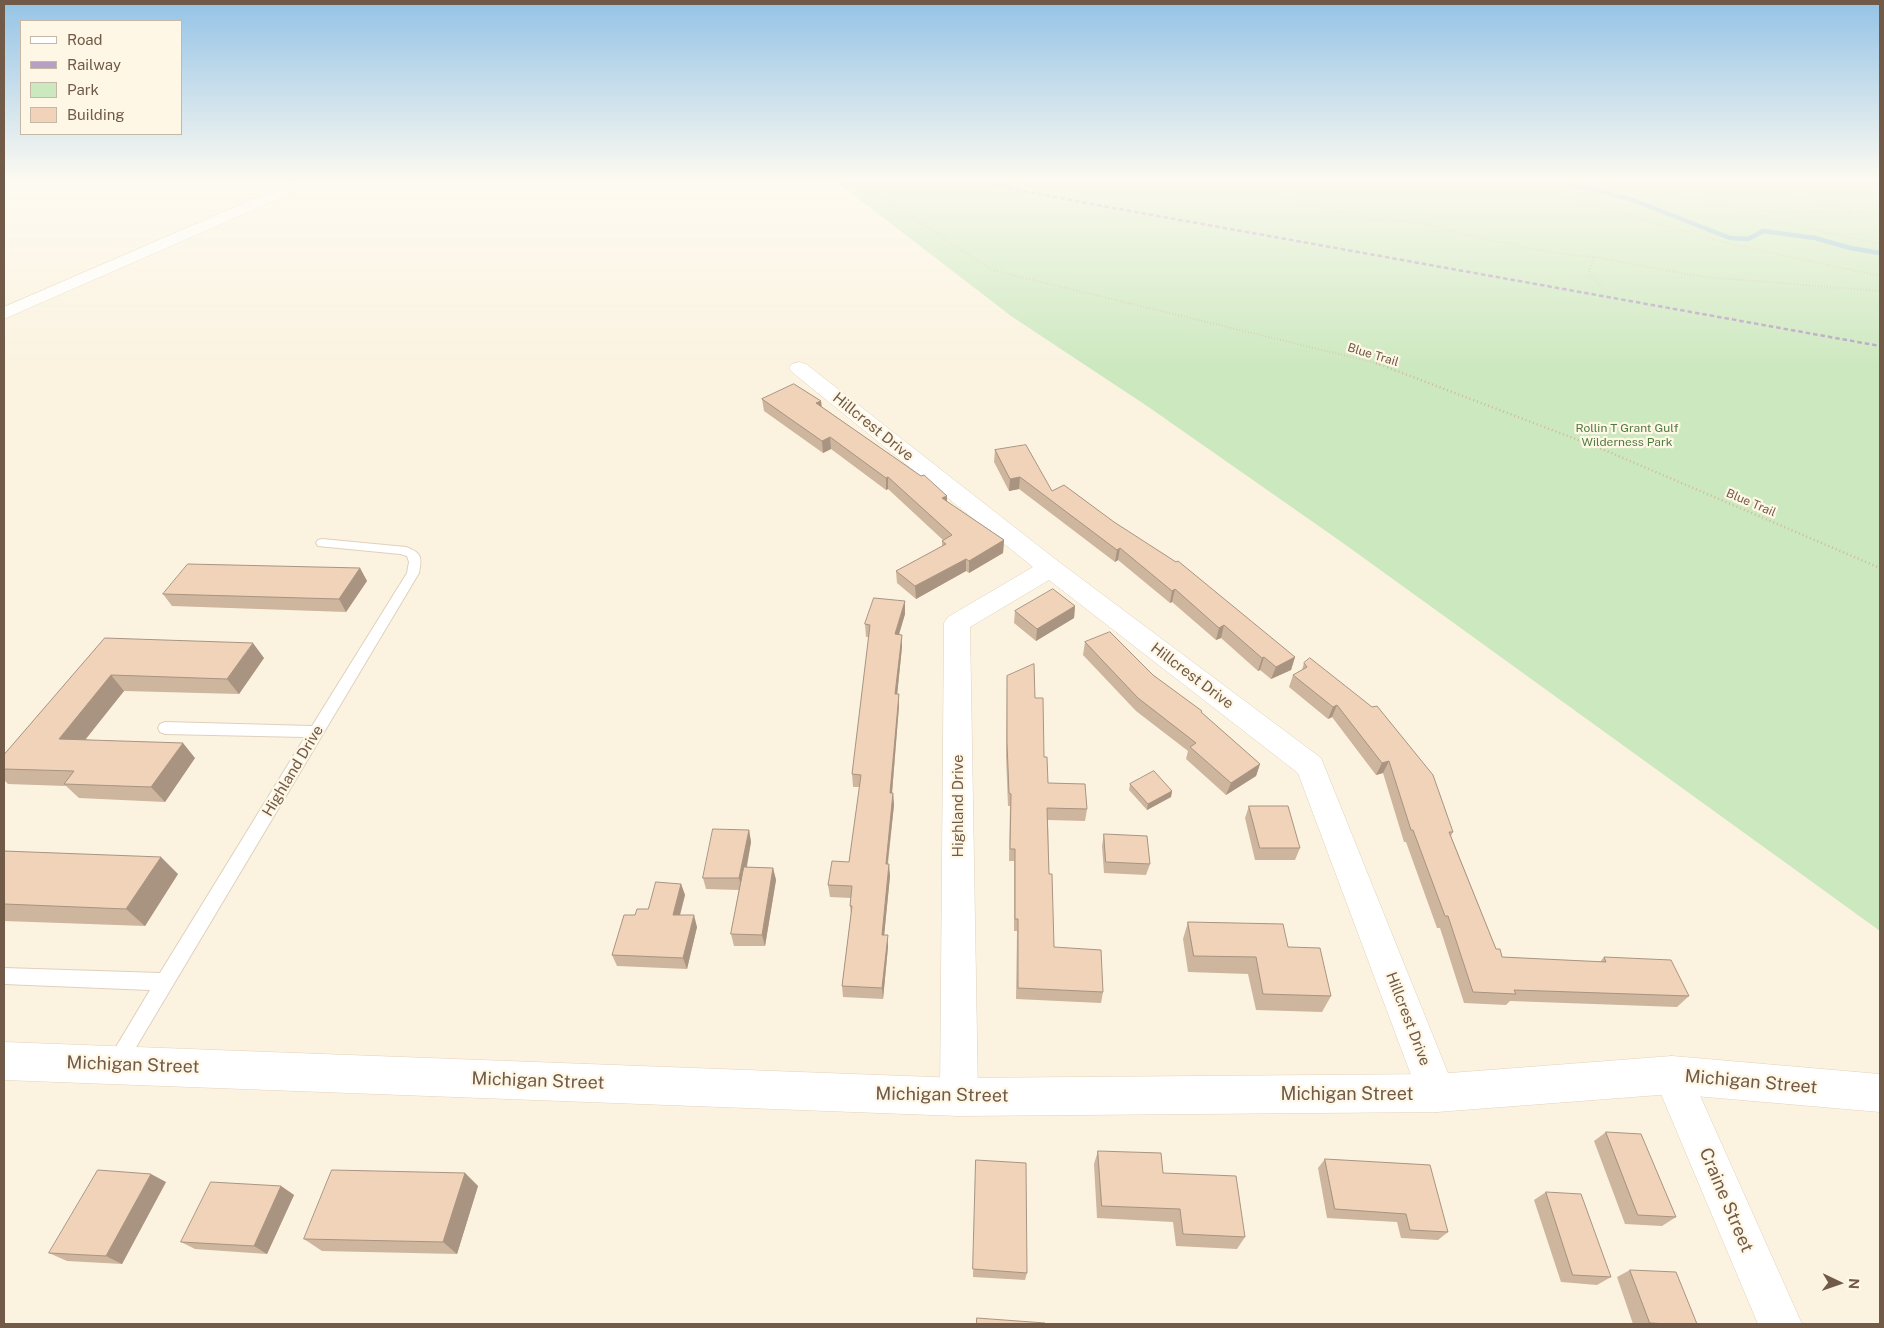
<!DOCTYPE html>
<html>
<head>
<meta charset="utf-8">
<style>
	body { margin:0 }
	#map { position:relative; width:1884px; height:1328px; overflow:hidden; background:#fbf3e0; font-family:"Public Sans",sans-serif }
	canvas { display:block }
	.frame { position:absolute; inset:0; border:5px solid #715a48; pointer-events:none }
	.legend { position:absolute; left:20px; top:20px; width:162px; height:115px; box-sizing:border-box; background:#fff7e5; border:1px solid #c6b8a6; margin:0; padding:6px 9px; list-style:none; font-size:15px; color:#715a48 }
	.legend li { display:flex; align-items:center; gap:10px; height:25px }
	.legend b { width:25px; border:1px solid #c6b8a6 }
	.north { position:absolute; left:1814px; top:1258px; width:50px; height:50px; -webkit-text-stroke:4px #fff7e5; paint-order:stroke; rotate:93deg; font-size:14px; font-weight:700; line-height:20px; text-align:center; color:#715a48 }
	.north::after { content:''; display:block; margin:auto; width:18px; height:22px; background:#715a48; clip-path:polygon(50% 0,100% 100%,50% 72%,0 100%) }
</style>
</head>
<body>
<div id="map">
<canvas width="1884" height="1328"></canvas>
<div class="frame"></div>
<ul class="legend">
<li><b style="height:6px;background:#fff"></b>Road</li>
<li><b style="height:6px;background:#b6a0c3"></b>Railway</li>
<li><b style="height:14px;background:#cce8bf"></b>Park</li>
<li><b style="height:14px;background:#f0d3b8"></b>Building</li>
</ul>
<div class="north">N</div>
</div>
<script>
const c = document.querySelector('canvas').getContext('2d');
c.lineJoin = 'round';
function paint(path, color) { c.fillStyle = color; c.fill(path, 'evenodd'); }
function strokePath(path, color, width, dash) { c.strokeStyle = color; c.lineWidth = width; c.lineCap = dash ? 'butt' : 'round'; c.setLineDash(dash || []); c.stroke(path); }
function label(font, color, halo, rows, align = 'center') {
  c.font = font + ' "Public Sans",sans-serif'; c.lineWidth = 4.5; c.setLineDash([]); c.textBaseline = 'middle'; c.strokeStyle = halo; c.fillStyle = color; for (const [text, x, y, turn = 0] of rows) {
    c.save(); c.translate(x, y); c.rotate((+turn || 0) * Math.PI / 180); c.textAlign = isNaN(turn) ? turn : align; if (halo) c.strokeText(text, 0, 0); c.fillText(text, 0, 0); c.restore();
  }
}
paint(new Path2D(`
	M837,182H1880V931L1343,543L1147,406L1011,316Z`), '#cce8bf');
strokePath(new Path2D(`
	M1564,182L1633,200L1730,238L1748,239L1763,231L1815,238L1850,248L1880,253`), '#9cc7d5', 4.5);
const lane = new Path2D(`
	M322,539L406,547C422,553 422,557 419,573L123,1069L116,1071L109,1069L107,1062L150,990L4,984V968L160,973L305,737L165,734L160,732L158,728L160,724L165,722L312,726L407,573L409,562L407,556L400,554L318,546L316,543L318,540Z`);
const street = new Path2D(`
	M799,362L806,364L1059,562L1321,758L1456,1093L1451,1107L1437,1112L1423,1107L1298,773L1049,580L970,627L978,1097L973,1111L959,1116L945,1111L940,1097L944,623L948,617L1033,567L792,372L789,368L792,364Z
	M1672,1056L1685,1062L1802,1324H1758L1653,1075L1659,1062Z`);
const secondary = new Path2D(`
	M293,182H312L310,185L4,319V307Z
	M4,1042L959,1078L1437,1074L1672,1056L1880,1074V1112L1672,1094L1437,1112L959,1116L4,1080Z`);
strokePath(lane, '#dfd0bc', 2);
strokePath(street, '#dfd0bc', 1);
strokePath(secondary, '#e4d1bb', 1);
strokePath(new Path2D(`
	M859,182L992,270L1380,364
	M1217,182L1370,219L1421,222L1471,236L1554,253L1594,257L1704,277L1880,291
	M1510,182L1734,245L1880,276
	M1613,182L1754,211L1859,212
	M1719,182C1763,193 1808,199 1852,211
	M1754,212L1765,219L1880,244
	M1858,212L1880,215
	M1594,257L1589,273L1600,286`), '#d4b79c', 2, [0.5, 2.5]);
strokePath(new Path2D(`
	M1376,363L1602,449L1880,568`), '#d4b79c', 2.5, [1, 3]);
paint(lane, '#fff');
paint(street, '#fff');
paint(secondary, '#fff');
strokePath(new Path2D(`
	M987,182L1018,190L1108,207L1880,346`), '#b6a0c3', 2.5, [4.5, 3]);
paint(new Path2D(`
	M762,399L821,401L822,407L947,496V502L1004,540L1003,553L969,573L966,571L916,599L897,583L896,571L942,547V541L943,540L888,489L886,490L831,449L823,453L764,411Z
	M995,450L1052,491L1295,657L1291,670L1271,679L1260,670L1258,671L1221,638L1216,640L1172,602L1170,603L1118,560L1115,562L1019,489L1009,491L994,462Z
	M360,568L367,581L346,612L172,606L163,594Z
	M905,601V614L899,635L902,647L897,694H899V706L892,793H893L894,805L888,864L890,876L884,935L888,947L883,999L843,997L842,986L851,914L850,906L851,898L830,897L828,885L849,862L860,787H853L852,774L869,637H866L865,624Z
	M1075,606L1074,618L1036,641L1014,623L1015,611Z
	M105,638L264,658L239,694L124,691L85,739L195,758L165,802L79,798L66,786L8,784L4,780V755Z
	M1085,642L1153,675L1202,713L1260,764L1256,776L1226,795L1186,759L1188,751L1136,711L1083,655Z
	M1304,663L1453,832L1451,836L1496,949L1502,957L1600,962L1604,957L1689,996L1677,1007L1510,1001L1506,1005L1464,1003L1440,928H1437L1406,842H1404L1383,773L1376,775L1332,717L1328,719L1289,687L1293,675L1302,670Z
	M1007,676L1035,698L1048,783L1087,809L1085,821L1048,820L1049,874L1054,947L1103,992L1101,1003L1016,999L1017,931H1014V861H1009L1010,806H1008L1006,756Z
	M1130,784L1172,791L1171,797L1147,810L1129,790Z
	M1249,806L1300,848L1295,860H1255L1245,818Z
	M749,830L751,842L747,867L773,868L776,880L765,946H734L731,934L739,890L706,889L703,878Z
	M1104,834L1150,864L1146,875L1104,873L1102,846Z
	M4,851L178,874L145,926L4,921Z
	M681,884L685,895L680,915L697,927L687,969L617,966L612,955L635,915L648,909Z
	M1188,922L1288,947L1331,996L1322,1012L1256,1010L1248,974L1188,972L1183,939Z
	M1606,1132L1676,1217L1662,1226L1625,1224L1594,1141Z
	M1098,1151L1163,1173L1245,1237L1237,1249L1176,1246L1173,1222L1097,1218L1094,1164Z
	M1325,1159L1448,1232L1438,1240L1401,1238L1397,1222L1327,1218L1318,1168Z
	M976,1160L1027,1273L1025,1280L973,1277Z
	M465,1173L478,1186L457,1254L322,1251L304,1239Z
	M166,1182L122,1264L67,1261L49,1253Z
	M281,1186L294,1195L267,1254L195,1249L181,1242Z
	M1546,1192L1611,1277L1597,1285L1561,1282L1534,1200Z
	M1630,1270L1697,1324H1633L1617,1277Z`), '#ceb59e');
paint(new Path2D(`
	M821,401L822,413L816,403Z
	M830,437L831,449L823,453L822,441Z
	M888,477V489L886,490V478Z
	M1020,477L1019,489L1009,491L1010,479Z
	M947,496V508L942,498Z
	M1004,540L1003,553L969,573V561Z
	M1120,548L1118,560L1115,562L1117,550Z
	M966,559V571L916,599L915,586Z
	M360,568L367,581L346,612L339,599Z
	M1175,589L1172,602L1170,603L1172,591Z
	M905,601V614L895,647V634Z
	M1075,606L1074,618L1036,641L1037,629Z
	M1224,625L1221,638L1216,640L1219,628Z
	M902,635V647L896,706L895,694Z
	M253,643L264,658L239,694L227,679Z
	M1264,657L1260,670L1258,671L1262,658Z
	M1295,657L1291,670L1271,679L1276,667Z
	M111,675L124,691L74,754L59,739Z
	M899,694V706L891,805L890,793Z
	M1337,705L1332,717L1328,719L1333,707Z
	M183,743L195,758L165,802L151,787Z
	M1389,761L1383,773L1376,775L1382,763Z
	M1260,764L1256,776L1226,795L1231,783Z
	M1172,791L1171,797L1147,810L1148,804Z
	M893,793L894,805L886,876V864Z
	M749,830L751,842L742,890L739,878Z
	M161,857L178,874L145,926L126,909Z
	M889,864L890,876L883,947L882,935Z
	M773,868L776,880L765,946L762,935Z
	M681,884L685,895L677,926L673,915Z
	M694,915L697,927L687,969L683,958Z
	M888,935V947L883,999L882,988Z
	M465,1173L478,1186L457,1254L443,1242Z
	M151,1174L166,1182L122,1264L106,1256Z
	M281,1186L294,1195L267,1254L254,1246Z`), '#a89481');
const building = new Path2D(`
	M794,384L821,401L816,403L921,476L924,475L947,496L942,498L1004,540L969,561L966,559L915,586L896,571L946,544L942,541L952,535L888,477L886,478L830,437L822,441L762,399Z
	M1026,445L1052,491L1064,485L1114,522L1176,562L1178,561L1295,657L1276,667L1264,657L1262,658L1224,625L1219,628L1175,589L1172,591L1120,548L1117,550L1020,477L1010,479L995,450Z
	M188,564L360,568L339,599L163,594Z
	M1053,589L1075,606L1037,629L1015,611Z
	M874,598L905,601L895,634L902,635L895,694H899L890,793H893L886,864H889L882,935H888L882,988L842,986L852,906H850L852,886L828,885L832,861L849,862L861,775L852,774L870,625L865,624Z
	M1110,632L1153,675L1202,711L1201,712L1260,764L1231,783L1190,747L1196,743L1138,698L1085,642Z
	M105,638L253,643L227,679L111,675L59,739L183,743L151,787L64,784L74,771L4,769V755Z
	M1310,658L1372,707L1377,706L1433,775L1453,832H1449L1496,949H1500L1502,957L1606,962L1604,957L1671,960L1689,996L1514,990L1516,994L1473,992L1448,916H1445L1413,830H1411L1389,761L1382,763L1337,705L1333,707L1293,675L1307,667L1304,663Z
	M1034,664L1035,698H1043L1044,757H1047L1048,783L1085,784L1087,809L1047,808L1049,874H1052L1054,947L1101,950L1103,992L1018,988V919H1015V849H1010L1011,794L1009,793L1007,743V676Z
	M1154,771L1172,791L1148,804L1130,784Z
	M1249,806H1288L1300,848H1260Z
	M713,829L749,830L739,878H703Z
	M1104,834L1147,836L1150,864L1106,862Z
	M4,851L161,857L126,909L4,904Z
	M744,867L773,868L762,935L731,934Z
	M656,882L681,884L673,915H694L683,958L612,955L624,915H635L637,909H648Z
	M1188,922L1283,924L1288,947L1320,948L1331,996L1263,994L1256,957L1194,956Z
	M1606,1132L1641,1134L1676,1217L1638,1215Z
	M1098,1151L1161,1153L1163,1173L1236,1176L1245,1237L1183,1234L1180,1209L1102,1206Z
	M1325,1159L1430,1165L1448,1232L1410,1230L1406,1214L1335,1209Z
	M976,1160L1026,1163L1027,1273L973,1269Z
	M98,1170L151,1174L106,1256L49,1253Z
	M332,1170L465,1173L443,1242L304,1239Z
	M211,1182L281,1186L254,1246L181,1242Z
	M1546,1192L1581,1194L1611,1277L1573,1275Z
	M1630,1270L1676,1272L1697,1324H1669L1650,1323Z
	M977,1318L1045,1323V1324H977Z`);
paint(building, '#f0d3b8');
strokePath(building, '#a89481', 1);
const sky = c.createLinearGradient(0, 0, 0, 368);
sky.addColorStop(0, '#94c3e6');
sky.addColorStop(0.49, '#fdfaf1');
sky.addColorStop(1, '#fdfaf100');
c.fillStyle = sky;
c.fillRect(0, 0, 1884, 368);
label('12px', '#715a48', '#fff7e5', [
	["Blue Trail",1373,355,17],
	["Blue Trail",1751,503,23]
]);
label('12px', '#4f7c43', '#fff7e5', [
	["Rollin T Grant Gulf",1627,428],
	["Wilderness Park",1627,442]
]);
label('15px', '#715a48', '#fff7e5', [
	["Hillcrest Drive",873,427,39],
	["Hillcrest Drive",1192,676,37],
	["Highland Drive",293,771,-59],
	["Highland Drive",958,806,-90],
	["Hillcrest Drive",1408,1019,69]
]);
label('18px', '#715a48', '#fff7e5', [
	["Michigan Street",133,1065,2],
	["Michigan Street",538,1081,2],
	["Michigan Street",1751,1082,5],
	["Michigan Street",1347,1094],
	["Michigan Street",942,1095,1],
	["Craine Street",1726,1200,67]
]);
</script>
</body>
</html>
